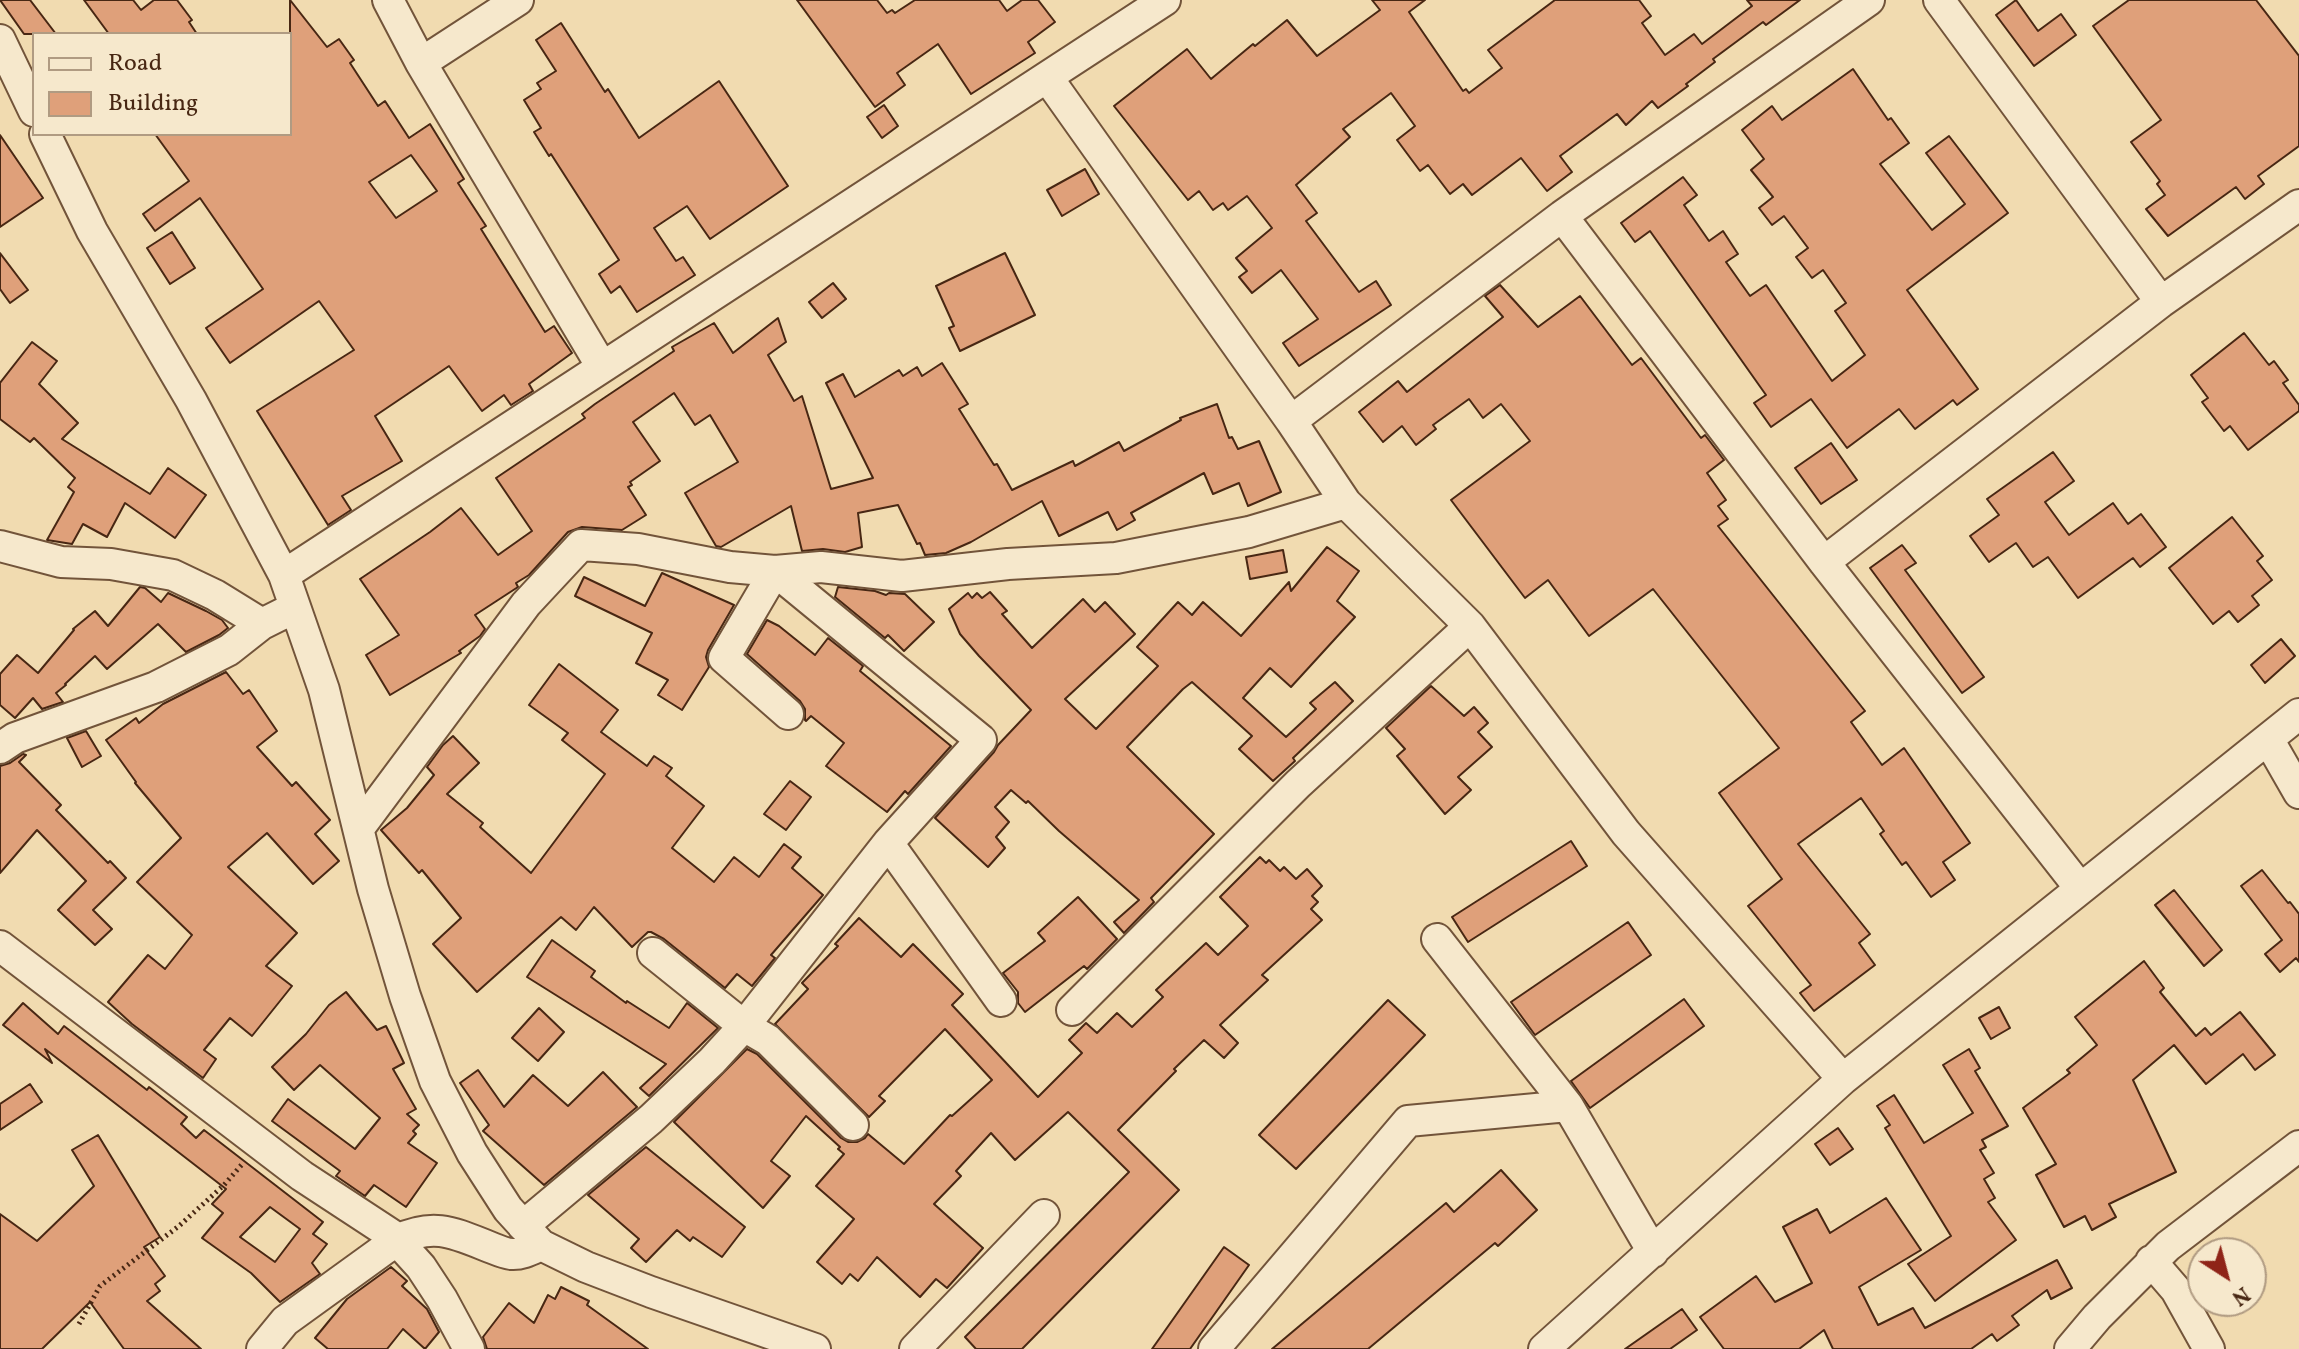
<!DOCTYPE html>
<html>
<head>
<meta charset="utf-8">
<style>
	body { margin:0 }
	#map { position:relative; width:2299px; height:1349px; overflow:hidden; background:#f1dbb0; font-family:Vollkorn,serif }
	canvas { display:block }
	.legend { position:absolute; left:32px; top:32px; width:260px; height:104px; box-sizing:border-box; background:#f6e8cc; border:2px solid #b09b82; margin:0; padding:10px 14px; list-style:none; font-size:24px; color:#482713 }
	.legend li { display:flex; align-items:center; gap:16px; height:40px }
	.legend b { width:40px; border:2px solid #b09b82 }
	.north { position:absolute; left:2187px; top:1237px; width:80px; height:80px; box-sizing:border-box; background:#f6e8cc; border:2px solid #b09b82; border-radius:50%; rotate:144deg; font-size:22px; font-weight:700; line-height:32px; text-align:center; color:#482713 }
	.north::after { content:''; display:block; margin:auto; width:28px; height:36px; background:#8f2418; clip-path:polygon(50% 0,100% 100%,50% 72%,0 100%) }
</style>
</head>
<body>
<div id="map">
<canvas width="2299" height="1349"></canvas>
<ul class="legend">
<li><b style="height:10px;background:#f6e8cc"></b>Road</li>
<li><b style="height:22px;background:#dfa07a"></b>Building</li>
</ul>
<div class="north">N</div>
</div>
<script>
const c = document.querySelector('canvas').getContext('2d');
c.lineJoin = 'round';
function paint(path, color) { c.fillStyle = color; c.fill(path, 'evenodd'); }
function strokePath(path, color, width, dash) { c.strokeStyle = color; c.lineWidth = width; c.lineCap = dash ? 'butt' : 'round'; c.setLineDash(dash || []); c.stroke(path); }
const building = new Path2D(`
	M0,0H30L56,34H24Z
	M84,0H133L141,10L154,0H177L192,20L189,22L197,34H109Z
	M290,0L327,47L339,39L354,60L350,63L378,106L385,101L409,138L430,124L464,179L458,183L486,226L481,229L545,332L554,326L572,353L529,384L533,391L511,405L504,395L482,411L449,366L375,416L402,461L342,496L351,510L328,525L257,411L354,350L319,301L230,363L206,328L263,289L200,198L155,231L143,214L189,181L155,134H290ZM411,155L437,191L396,218L369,182Z
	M797,0H877L887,13L892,10L895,13L915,0H999L1007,11L1022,0H1038L1055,22L1028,42L1035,53L971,94L938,44L897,73L905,85L875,107Z
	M1372,0H1425L1409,12L1463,91L1466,89L1469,93L1502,68L1488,50L1555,0H1639L1651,16L1642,23L1665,55L1694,34L1702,44L1752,6L1747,0H1800L1766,25L1763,22L1713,59L1715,62L1686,84L1688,86L1658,108L1652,101L1626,125L1617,114L1560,156L1572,172L1547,191L1521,158L1472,195L1463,184L1450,194L1428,165L1420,171L1397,140L1415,126L1391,93L1343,129L1350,137L1296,185L1317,213L1306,221L1359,292L1376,281L1391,305L1299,366L1283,343L1318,319L1281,270L1252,293L1239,277L1247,271L1236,258L1272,228L1247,196L1228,210L1223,203L1213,210L1199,191L1188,200L1114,106L1187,49L1211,79L1253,44L1255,46L1287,20L1317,56L1380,10Z
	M2016,0L2038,31L2061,14L2076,35L2034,66L1996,15Z
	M2129,0H2256L2299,56V146L2258,176L2264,184L2245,199L2236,187L2168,236L2146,209L2165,195L2157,184L2160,181L2131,142L2161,120L2093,26Z
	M561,23L605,92L608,89L639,138L719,81L788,186L710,239L687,206L654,228L676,261L683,257L695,275L637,312L620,286L611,293L599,274L619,260L551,154L549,156L534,132L541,128L524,100L541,89L537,83L556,71L536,40Z
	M1853,69L1888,120L1891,118L1909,143L1880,164L1932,230L1965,204L1926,153L1949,136L2008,213L1907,290L1978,389L1957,405L1953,400L1915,429L1899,409L1847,448L1811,399L1771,427L1754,403L1766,395L1650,231L1635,242L1621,223L1683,177L1697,195L1684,205L1709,241L1723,231L1738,254L1726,262L1750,296L1766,285L1832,381L1865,355L1835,311L1846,303L1823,270L1812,278L1796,257L1808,248L1784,216L1772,225L1759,208L1773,197L1751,170L1764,159L1742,130L1772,106L1782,120Z
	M884,105L898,126L882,138L867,117Z
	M0,135L43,198L0,227Z
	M1085,169L1099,194L1062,216L1047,190Z
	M172,232L195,268L170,284L147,248Z
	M0,253L28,290L10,303L0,289Z
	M1005,253L1035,315L960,351L949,328L954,326L936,286Z
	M833,283L846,299L822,318L809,302Z
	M1500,285L1538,327L1580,296L1632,365L1641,358L1701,438L1705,435L1724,460L1707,473L1726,500L1718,506L1728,519L1718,526L1865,711L1851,722L1882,765L1904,748L1970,843L1943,862L1955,880L1931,897L1906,862L1902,865L1880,834L1884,831L1861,798L1798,844L1870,934L1859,943L1875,965L1814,1011L1800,993L1811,985L1748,906L1782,879L1719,793L1779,748L1653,589L1589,636L1548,580L1525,598L1451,500L1530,441L1501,404L1483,418L1469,399L1433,425L1436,429L1416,445L1402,426L1383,442L1359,412L1398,381L1407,392L1503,317L1485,296Z
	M778,318L786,342L768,355L794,401L802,396L831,489L873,478L826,383L843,374L855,397L899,370L903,376L917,367L922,376L942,363L968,404L959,409L994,465L997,464L1012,490L1073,461L1075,466L1119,442L1124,451L1181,420L1180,418L1217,404L1229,438L1232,437L1238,449L1259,441L1281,492L1248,506L1239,483L1213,494L1204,473L1131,513L1135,520L1117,530L1108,512L1059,536L1042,501L971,542L946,553L925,555L920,543L917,544L898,505L858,513L862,547L845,552L823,549L802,551L791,506L721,547L716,546L685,493L738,462L710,415L695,425L674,393L633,422L660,461L630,482L632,485L628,487L646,515L622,530L582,527L568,532L529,575L516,583L518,587L475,615L485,629L480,636L459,651L461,653L390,695L366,655L399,635L360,579L430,532L461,508L498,555L532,531L496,478L585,418L582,414L595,404L674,351L672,347L714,323L733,353Z
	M2244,333L2269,365L2274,361L2288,380L2283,383L2299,405V411L2248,450L2230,426L2224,431L2202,402L2208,398L2191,375Z
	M32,342L57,361L39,384L78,423L62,439L150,494L168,468L206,495L175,538L125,503L107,537L83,524L72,544L47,540L74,492L68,487L75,478L34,438L30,442L0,419V383Z
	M1831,443L1857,480L1821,504L1795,468Z
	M2053,452L2074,481L2045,502L2069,535L2113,503L2128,524L2141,514L2166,547L2140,567L2133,558L2078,598L2048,557L2033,567L2016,543L1989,562L1970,536L1999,515L1987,499Z
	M2232,517L2263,556L2257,561L2272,580L2252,596L2259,605L2238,622L2229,611L2213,624L2169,568Z
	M1902,545L1916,563L1905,570L1984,677L1962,693L1870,568Z
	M1327,547L1359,571L1337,601L1355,617L1291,687L1270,668L1243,698L1286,737L1316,709L1310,703L1335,682L1353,701L1293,758L1295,761L1273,781L1239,749L1252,736L1192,682L1183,689L1127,747L1214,834L1151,898L1154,902L1124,933L1114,922L1139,900L1059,831L1028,801L1026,803L1011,790L995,807L1009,822L996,837L1005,848L988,867L935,818L994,752L998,745L1031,710L979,656L960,634L949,609L968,593L972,598L977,593L982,598L990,592L1007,611L1002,614L1032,648L1083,599L1095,612L1105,602L1135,634L1065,699L1096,729L1158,666L1137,647L1178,602L1192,615L1203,602L1241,636L1289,582L1291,591Z
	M1283,550L1287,572L1250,579L1246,557Z
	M662,573L734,605L708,650L706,657L709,667L682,710L658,695L668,680L636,663L652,633L575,596L584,577L645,606Z
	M140,587L145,588L161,602L168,593L206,611L222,620L228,628L219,635L186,652L158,624L107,669L95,656L65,684L66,685L56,693L63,702L42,709L33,698L15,718L0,705V674L17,655L38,673L74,630L73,629L95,611L108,626Z
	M838,587L875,591L886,595L889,593L905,594L934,622L904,651L888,635L885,638L835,597Z
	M767,620L779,626L815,655L828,638L863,666L860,671L951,746L908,794L905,791L887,812L826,766L844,743L811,716L806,721L805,720V709L800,701L747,654Z
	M2281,639L2295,656L2265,683L2251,665Z
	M559,664L618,710L601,732L647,766L654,756L672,768L666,776L704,806L672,848L714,882L734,857L759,877L784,844L801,857L792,868L823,895L771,955L775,958L752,986L737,974L725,988L664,939L651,932H648L632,947L594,907L576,930L561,917L477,992L433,944L461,918L422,870L419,873L381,830L407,808L434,775L427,767L443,745L453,736L479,763L447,794L483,823L480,827L531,873L605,774L562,740L568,733L529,705Z
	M226,672L243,694L249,690L277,731L257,747L292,786L296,782L330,820L315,834L339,861L313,884L267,833L228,867L297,933L266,966L292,986L252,1036L230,1018L204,1050L216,1059L203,1078L132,1024L108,1002L148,955L165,969L192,935L137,882L181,838L135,783L136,782L106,740L136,718L139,723L163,704Z
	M1431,686L1464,716L1474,707L1488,723L1478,732L1492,747L1458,777L1471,790L1445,814L1397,756L1405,749L1386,728Z
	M86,731L101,756L82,767L67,738Z
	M23,754L26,755L19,762L61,805L56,810L108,863L110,861L126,878L93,910L112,929L95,945L58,910L86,881L37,830L0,873V766L10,763Z
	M790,781L811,797L786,830L764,814Z
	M1571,841L1587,866L1468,942L1452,917Z
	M1260,857L1266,863L1269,860L1280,871L1284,867L1296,879L1307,869L1322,886L1312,896L1318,902L1311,909L1322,920L1262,975L1268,980L1220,1025L1238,1043L1224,1058L1204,1040L1174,1069L1176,1071L1118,1130L1179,1190L1022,1349H976L965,1337L1129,1172L1068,1112L1015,1160L991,1133L956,1171L961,1176L934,1204L983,1248L947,1288L936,1279L920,1297L877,1257L858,1281L850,1274L842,1284L817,1262L854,1219L816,1186L844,1154L838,1149L840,1147L806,1116L771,1161L790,1176L763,1208L674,1122L747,1049L757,1054L841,1138L848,1142H857L865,1138L868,1134L904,1164L950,1115L952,1116L992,1080L945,1029L879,1096L885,1101L869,1117L775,1024L808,989L802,983L838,946L835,944L859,918L901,957L913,944L963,994L952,1005L1038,1097L1082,1053L1069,1040L1086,1023L1097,1033L1117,1013L1132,1027L1163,997L1156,990L1206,943L1218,955L1248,926L1220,897Z
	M2262,870L2288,903L2290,902L2299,914V962L2296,958L2280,972L2265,954L2282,940L2241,886Z
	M2174,890L2222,950L2204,966L2155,905Z
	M1078,897L1117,939L1087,969L1084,966L1025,1012L1018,1003V992L1003,973L1045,941L1038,933Z
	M1628,922L1651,955L1535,1035L1511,1002Z
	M552,940L595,971L591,977L626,1003L627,1001L669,1028L687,1003L718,1028L649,1096L640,1088L666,1064L527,977Z
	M2144,961L2164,988L2160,992L2196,1036L2205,1028L2211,1035L2240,1012L2275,1055L2255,1070L2243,1054L2206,1084L2174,1045L2133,1080L2176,1172L2109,1204L2116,1217L2092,1230L2085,1216L2064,1227L2036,1175L2056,1164L2023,1108L2070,1073L2067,1070L2097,1045L2075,1017Z
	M346,992L377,1030L386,1026L404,1063L393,1069L416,1109L407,1114L419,1125L413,1131L416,1134L408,1143L437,1163L406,1207L374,1185L365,1196L336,1176L340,1171L272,1121L288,1099L355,1149L380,1118L320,1065L294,1090L272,1067L306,1034L329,1005Z
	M1684,999L1704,1026L1590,1108L1571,1081Z
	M1388,1000L1425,1035L1296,1169L1259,1135Z
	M23,1003L58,1034L64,1026L147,1090L149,1087L187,1117L181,1124L196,1138L204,1130L323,1222L313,1234L327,1244L312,1263L320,1274L280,1302L251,1273L202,1238L223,1213L212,1204L226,1189L45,1049L52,1063L3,1025ZM270,1207L300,1229L275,1262L240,1237Z
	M1999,1007L2010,1028L1991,1039L1979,1018Z
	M539,1008L564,1032L538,1061L512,1038Z
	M1969,1049L1980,1068L1975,1071L2008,1126L1982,1140L1986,1147L1980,1150L1994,1173L1984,1179L1995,1198L1988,1202L2016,1240L1935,1301L1908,1264L1951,1236L1885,1128L1890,1125L1877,1106L1894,1095L1924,1143L1973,1113L1943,1065Z
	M478,1070L504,1107L533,1075L568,1106L603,1072L637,1107L544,1185L483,1131L489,1125L460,1083Z
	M30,1084L42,1102L0,1130V1104Z
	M1838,1128L1853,1149L1830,1165L1815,1144Z
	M98,1135L160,1237L144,1247L165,1276L155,1284L160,1291L147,1301L201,1349H124L90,1302L42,1349H0V1214L37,1241L94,1186L72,1150Z
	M646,1147L745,1227L722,1257L693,1237L690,1241L677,1230L646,1262L631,1248L639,1239L588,1195Z
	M1501,1170L1537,1210L1498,1246L1495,1243L1368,1349H1272L1446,1203L1454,1212Z
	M1886,1198L1921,1250L1859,1287L1878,1325L1913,1308L1925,1328L2057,1260L2072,1288L2051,1299L2047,1290L2012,1316L2019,1325L1997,1341L1992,1334L1971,1349H1833L1824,1330L1799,1349H1724L1700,1317L1756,1276L1775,1302L1812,1283L1783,1227L1817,1209L1830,1233Z
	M1224,1247L1249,1265L1190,1349H1152Z
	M391,1267L407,1281L402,1286L427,1309L439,1332L425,1349L403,1329L387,1349H328L315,1338L347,1299Z
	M561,1287L589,1301L587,1305L648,1349H487L483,1337L509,1303L534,1323L548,1295L555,1299Z
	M1682,1309L1697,1330L1670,1349H1625Z`);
paint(building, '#dfa07a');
strokePath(building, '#482713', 2);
const minor = new Path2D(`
	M388,0L421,63L602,367
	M1939,0L2161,302
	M0,40L34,111
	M421,63L518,0
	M1047,77L1291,421L1346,503L1470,626L1626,833L1843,1079
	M45,134L92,231L191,400L284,575L324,690L373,889L405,996L435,1081L472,1153L508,1209L541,1245L586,1267L651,1292L815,1349
	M1562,216L1824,562L2080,888
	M1291,421L1562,216L1869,0
	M0,546L61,562L111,564L173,575L215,595L262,624
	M1824,562L2161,302L2299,205
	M284,575L1165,0
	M2268,739L2299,793
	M0,748L15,738L156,687L229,650L262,624L294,608
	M359,828L526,604L581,545L638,549L730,567L775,571L821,567L902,576L1008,564L1116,558L1249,532L1346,503
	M888,843L1001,1001
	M1437,939L1568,1106
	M0,946L302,1176L392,1235L421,1267L442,1299L469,1349
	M653,953L744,1026L768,1040L853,1125
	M1072,1010L1298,784L1470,626
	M523,1226L651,1119L712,1061L744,1026L888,843L981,740L775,571L724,658L788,714
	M2151,1261L2176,1290L2209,1349
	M262,1349L285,1321L397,1240C433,1223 452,1232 487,1246C495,1249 503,1253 511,1254C522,1255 532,1249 541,1245
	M915,1349L1044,1215
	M1214,1349L1408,1121L1568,1106L1653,1252
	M1544,1349L1843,1079L2299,714
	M2070,1349L2097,1317L2168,1246L2299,1146`);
strokePath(minor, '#72543a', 34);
strokePath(new Path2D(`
	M79,1324L100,1286L179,1226L224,1185L244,1162`), '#482713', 5, [2, 4]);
strokePath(minor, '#f6e8cc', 30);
</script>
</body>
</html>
